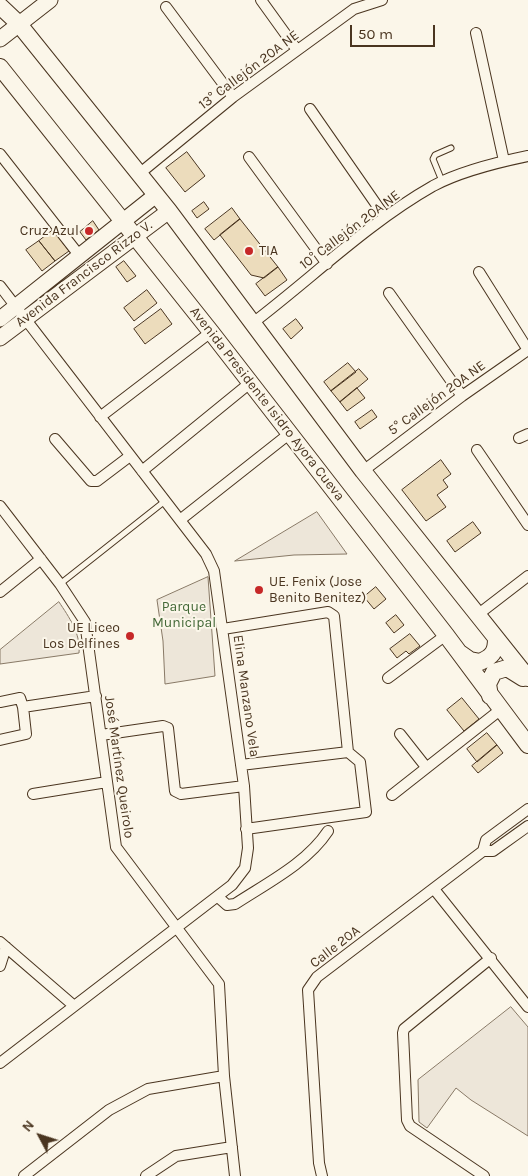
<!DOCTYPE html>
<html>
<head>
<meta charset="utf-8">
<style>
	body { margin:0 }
	#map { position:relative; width:528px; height:1176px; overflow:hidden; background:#fbf6e9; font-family:Karla,sans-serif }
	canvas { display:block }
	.north { position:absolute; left:15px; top:1111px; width:50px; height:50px; -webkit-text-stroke:4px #fbf6e9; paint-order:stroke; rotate:310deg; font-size:14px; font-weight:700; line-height:20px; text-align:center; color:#4a3520 }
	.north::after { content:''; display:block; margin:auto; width:18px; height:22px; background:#4a3520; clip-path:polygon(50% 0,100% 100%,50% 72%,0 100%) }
	.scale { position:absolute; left:350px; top:25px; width:85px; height:22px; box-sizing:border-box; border:2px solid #4a3520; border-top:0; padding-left:6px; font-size:15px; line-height:18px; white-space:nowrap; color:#4a3520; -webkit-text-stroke:4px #fbf6e9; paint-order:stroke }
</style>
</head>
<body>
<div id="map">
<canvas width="528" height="1176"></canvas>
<div class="north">N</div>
<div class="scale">50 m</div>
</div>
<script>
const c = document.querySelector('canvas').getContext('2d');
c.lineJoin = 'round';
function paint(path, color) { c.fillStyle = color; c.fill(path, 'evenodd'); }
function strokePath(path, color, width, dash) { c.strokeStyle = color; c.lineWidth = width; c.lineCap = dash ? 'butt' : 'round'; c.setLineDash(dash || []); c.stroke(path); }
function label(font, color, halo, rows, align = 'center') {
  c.font = font + ' Karla,sans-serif'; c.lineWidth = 4; c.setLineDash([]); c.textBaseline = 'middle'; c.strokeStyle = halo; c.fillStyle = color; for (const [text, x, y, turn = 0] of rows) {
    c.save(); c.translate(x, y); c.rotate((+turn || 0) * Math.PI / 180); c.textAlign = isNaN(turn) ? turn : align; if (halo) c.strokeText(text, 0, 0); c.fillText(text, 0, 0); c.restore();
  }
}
const green = new Path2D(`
	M317,512L347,554L294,555L235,561Z
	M208,577L215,676L165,684L163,641L157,600Z
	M59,602C69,617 81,634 79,653L0,664V650Z
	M511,1007L528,1027V1136L471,1100L456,1088L427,1128L419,1122L418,1080Z`);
paint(green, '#ede6d9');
strokePath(green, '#887966', 1);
const building = new Path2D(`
	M187,152L205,176L185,192L166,168Z
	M204,202L209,209L197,218L192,211Z
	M232,208L240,219L214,240L205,229Z
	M240,219L278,267L264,278L251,275L220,235Z
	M93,221L99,230L86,240L80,232Z
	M53,230L69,251L55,261L39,241Z
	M39,241L55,261L42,271L26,250Z
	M124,261L136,276L127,282L116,267Z
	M278,267L287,280L265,296L256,284Z
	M147,290L157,303L134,321L124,308Z
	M161,309L172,324L145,344L134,329Z
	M296,319L303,328L291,339L283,329Z
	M348,363L356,372L331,391L324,382Z
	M359,369L368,379L340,402L331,391Z
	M357,388L365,398L347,411L340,402Z
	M372,410L377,417L360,429L355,422Z
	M441,460L451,474L443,480L448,487L437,495L446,507L426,521L402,490Z
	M473,522L481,533L455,552L447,541Z
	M376,587L386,599L374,609L364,597Z
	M396,615L404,625L394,633L386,623Z
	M410,634L420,646L409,654L406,651L397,658L390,649Z
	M462,698L479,719L464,731L447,710Z
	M487,733L497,745L477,762L467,749Z
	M497,745L503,753L478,773L472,766Z`);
paint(building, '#ecdcbc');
strokePath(building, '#4a3520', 1);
const lane = new Path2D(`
	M442,181L433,159L435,155L451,148
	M60,584L165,501`);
const street = new Path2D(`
	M261,0L297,50
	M166,7L233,97
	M476,33L504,161
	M310,109L385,217
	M0,154L79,255
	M249,157L327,264
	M139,174L233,97L354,9L382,0
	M479,272L528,350
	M0,286L206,554L214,571L244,786L248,848L245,868L232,885L0,1063
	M389,293L462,396
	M254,322C313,277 368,223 433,186C459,172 499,162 528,156
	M100,417L211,332
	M519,438L528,434
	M55,439L91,481H97L130,456
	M477,450L528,525
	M142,471L250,383
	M363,471L462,396L528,350
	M0,506L60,584L85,622L116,847L219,984L224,1076L235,1176
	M180,520L289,434
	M0,592L41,559
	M476,616L528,576
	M223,629L328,612L334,616L348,752L360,762L366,812L246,829
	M388,678L446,635
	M0,702L20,698L23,707
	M400,734L426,767
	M101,735L163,726L168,728L175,791L181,794L244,786
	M0,740L26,734L23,707L96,696
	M241,765L348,752
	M33,794L107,782
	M392,795L500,710
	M483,851H493L528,826
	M434,889L528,1007
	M218,897L227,905L235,904C267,883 307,863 328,831
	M0,942L73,1005
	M0,966L6,947
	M24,1176L109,1110L148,1089L224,1076
	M146,1176L176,1156L232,1147
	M322,1176L319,1163L308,990L317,977L483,851L486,840L528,809
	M484,1176L410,1126L407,1120L403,1033L404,1029L491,958`);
const secondary = new Path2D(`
	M0,39L50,0
	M0,319L156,195
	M0,338L169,211`);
const primary = new Path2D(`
	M0,6L18,23L169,211L363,471L528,678
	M0,67L211,332L446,635L528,745
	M460,653L470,660L480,662C492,657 496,652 496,639
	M490,696L488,684L494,672L507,668L523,678`);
strokePath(lane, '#4a3520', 7);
strokePath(street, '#4a3520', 12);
strokePath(secondary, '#4a3520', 17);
strokePath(primary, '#4a3520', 18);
strokePath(lane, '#fbf6e9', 5);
strokePath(street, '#fbf6e9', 10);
strokePath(secondary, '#fbf6e9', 15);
strokePath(primary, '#fbf6e9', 16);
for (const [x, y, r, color] of [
	[89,231,5,"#c62828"],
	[249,251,5,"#c62828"],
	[259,590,5,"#c62828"],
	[130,636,5,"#c62828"]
]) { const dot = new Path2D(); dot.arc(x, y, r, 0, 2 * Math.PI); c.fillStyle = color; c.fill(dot); strokePath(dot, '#fbf6e9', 2); }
label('14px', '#4a3520', '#fbf6e9', [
	["13° Callejón 20A NE",249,70,-37],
	["10° Callejón 20A NE",350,230,-37],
	["Avenida Francisco Rizzo V.",84,274,-37],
	["5° Callejón 20A NE",437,398,-36],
	["Avenida Presidente Isidro Ayora Cueva",267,404,52],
	["Elina Manzano Vela",246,696,82],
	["José Martínez Queirolo",119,767,82],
	["Calle 20A",335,947,-38]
]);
label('14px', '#4a3520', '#fbf6e9', [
	["Cruz Azul",79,231],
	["TIA",259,251,"left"],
	["UE. Fenix (Jose",269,582,"left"],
	["Benito Benitez)",269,598,"left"],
	["UE Liceo",120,628],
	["Los Delfines",120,644]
], 'right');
label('14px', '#436837', '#fbf6e9', [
	["Parque",184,607],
	["Municipal",184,623]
]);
</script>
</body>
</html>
